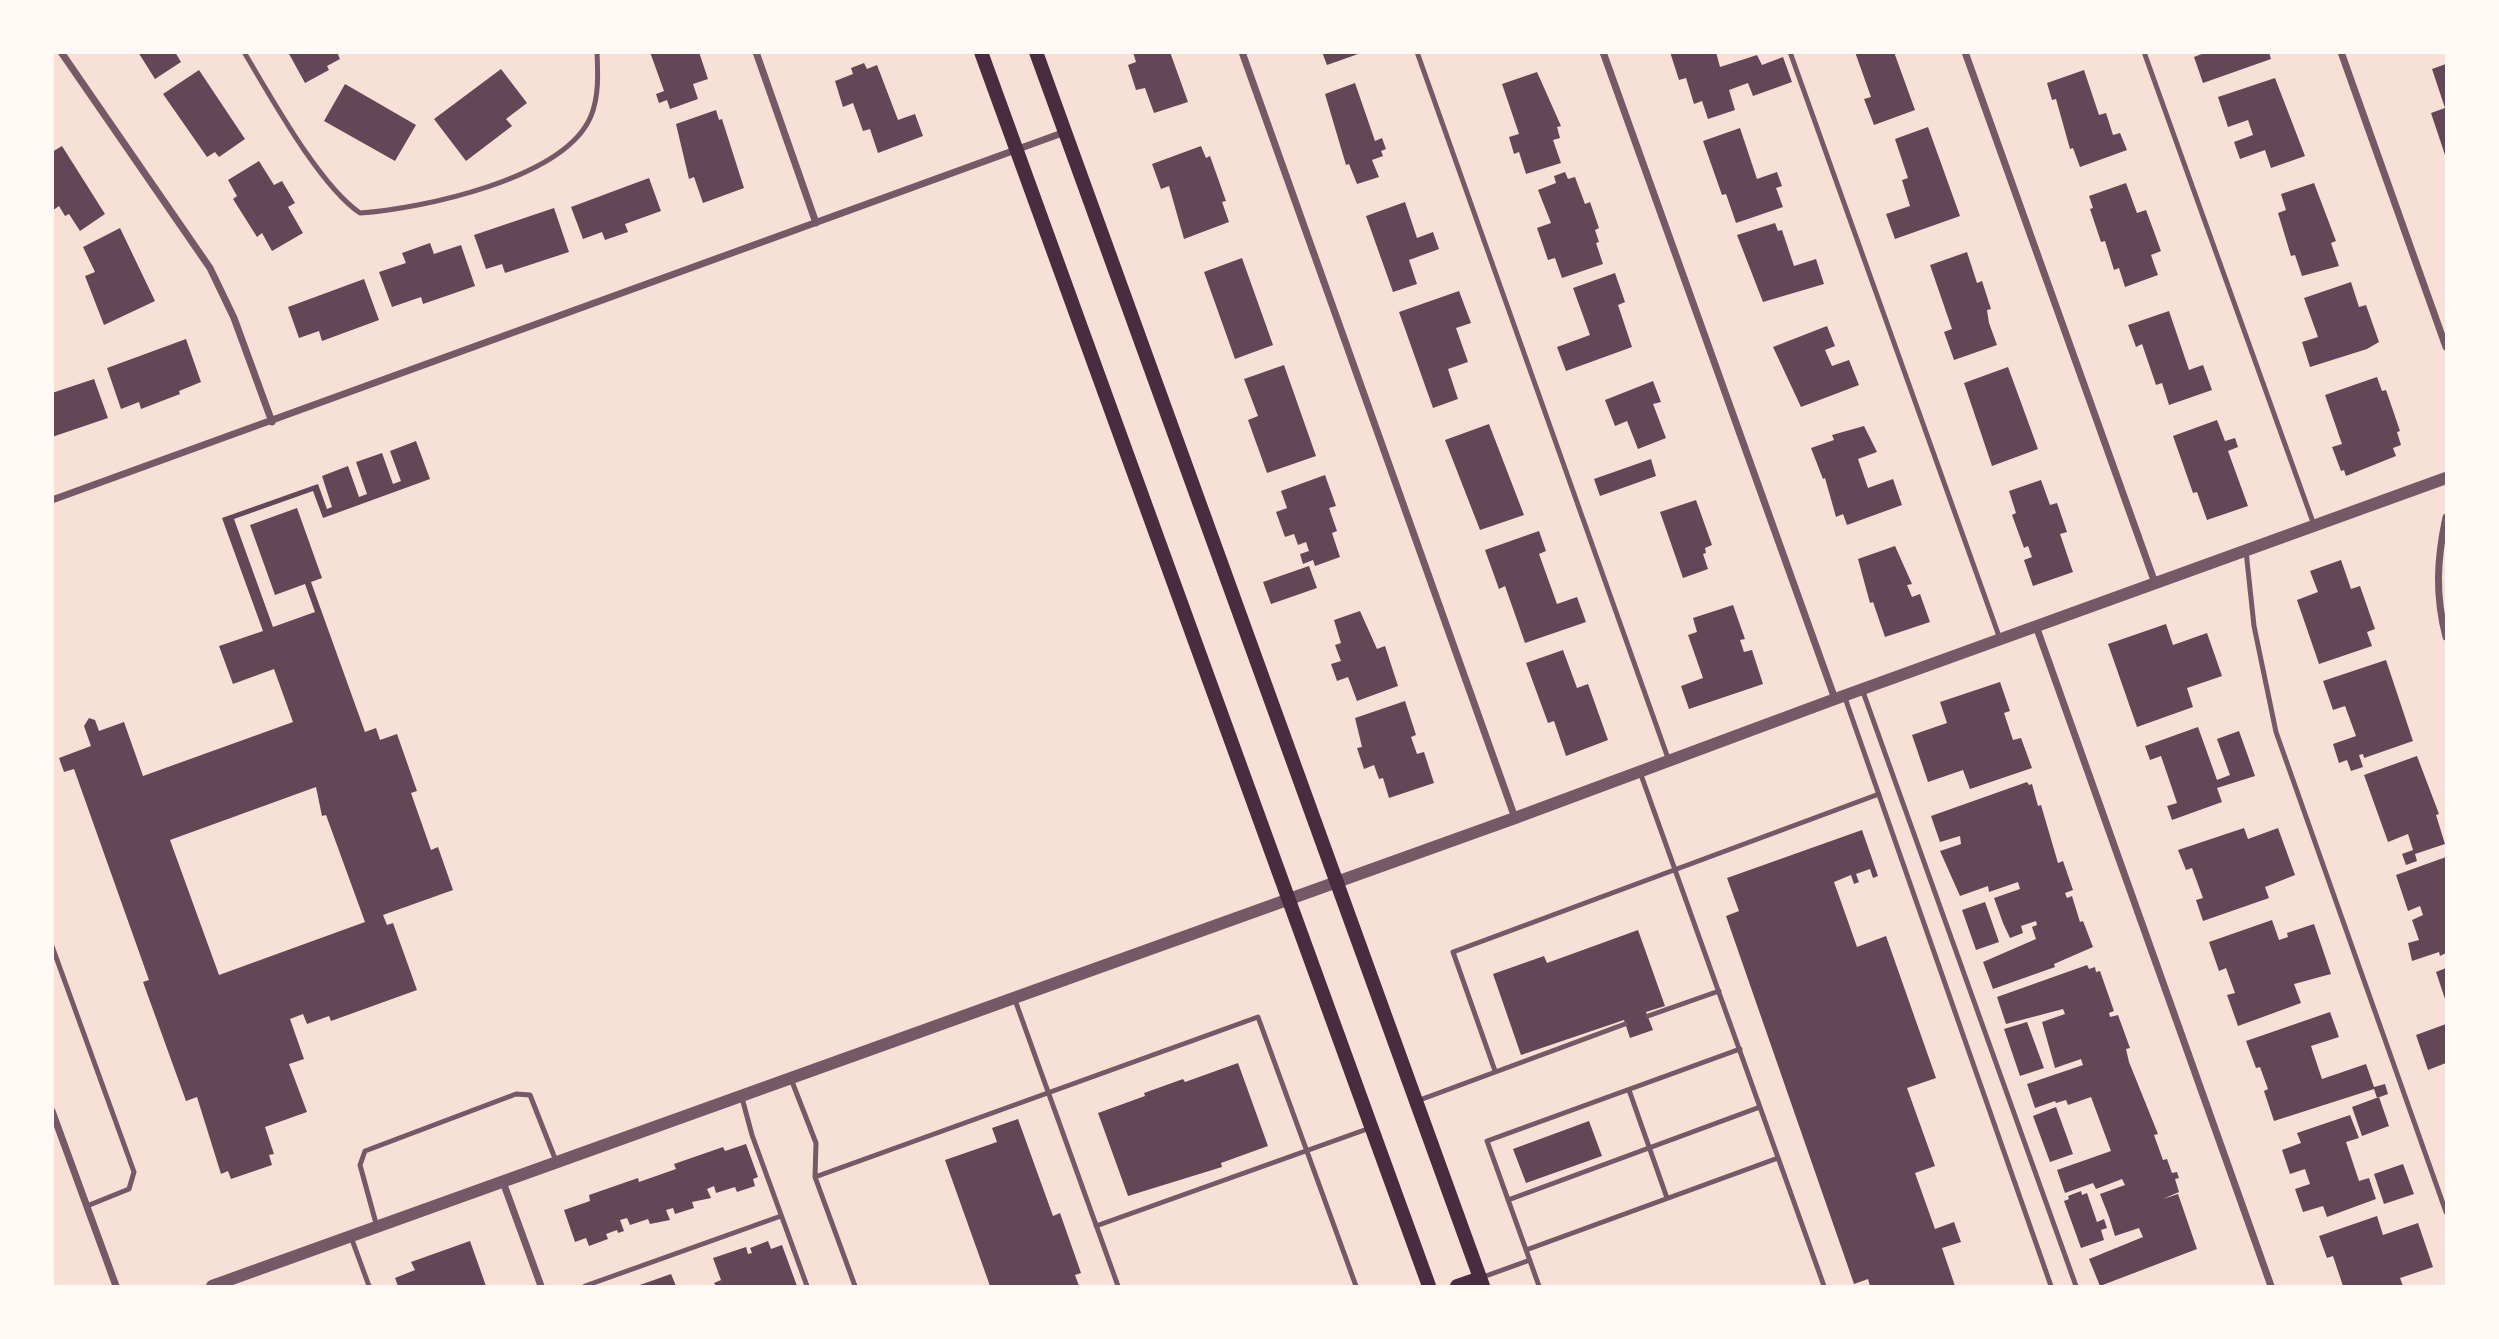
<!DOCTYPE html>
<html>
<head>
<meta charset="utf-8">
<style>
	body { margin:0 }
	#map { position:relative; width:2499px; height:1339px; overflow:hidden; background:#f7e1d7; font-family:Figtree,sans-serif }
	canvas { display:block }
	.frame { position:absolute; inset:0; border:54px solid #fffaf5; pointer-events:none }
</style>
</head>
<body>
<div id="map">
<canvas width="2499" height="1339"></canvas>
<div class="frame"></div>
</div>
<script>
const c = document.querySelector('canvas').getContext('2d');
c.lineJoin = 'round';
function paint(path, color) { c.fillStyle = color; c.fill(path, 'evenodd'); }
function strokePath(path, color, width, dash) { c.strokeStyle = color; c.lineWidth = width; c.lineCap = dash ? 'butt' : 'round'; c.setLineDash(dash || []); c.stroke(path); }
paint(new Path2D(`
	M138,52H175L181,62L155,79Z
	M288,52H337L340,59L327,66L329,70L305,83Z
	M650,52H699L708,79L693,84L698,99L670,109L667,100L659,103L656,94L664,91Z
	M1133,52H1170L1188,102L1154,113L1145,88L1136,90L1128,65L1136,62Z
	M1322,52H1361V53L1327,65Z
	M1670,52H1716L1720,67L1757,55L1762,65L1783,57L1792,82L1753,96L1748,83L1729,90L1735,110L1708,119L1702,101L1694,104L1686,78L1679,80Z
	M1855,52H1894L1915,110L1874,125L1864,99L1871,97Z
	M2207,52H2269L2271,59L2203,83L2194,57Z
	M864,63L867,69L877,65L898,120L915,114L923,136L878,153L870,129L863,131L853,103L843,107L835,81L853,74L851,68Z
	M2446,64V158L2431,113L2445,108L2432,69Z
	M501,69L527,103L506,119L512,126L466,161L434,119Z
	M199,70L245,139L219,157L215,152L207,157L163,94Z
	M2084,70L2099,115L2106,113L2113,135L2120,133L2127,150L2080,167L2073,148L2070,149L2056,99L2052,100L2047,83Z
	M1537,72L1561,126L1557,127L1560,138L1553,140L1561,163L1526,174L1519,152L1514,154L1509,137L1519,134L1502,84Z
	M2275,78L2305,156L2271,168L2265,150L2240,159L2234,142L2253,135L2248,120L2228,127L2218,97Z
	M1355,83L1375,141L1382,138L1386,149L1381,151L1383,156L1372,160L1379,177L1357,184L1349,164L1346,165L1325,94Z
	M345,84L416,125L395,161L324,121Z
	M716,110L719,120L722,119L744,188L703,203L694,177L689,179L676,124Z
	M1928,127L1960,216L1895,239L1886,214L1910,206L1902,180L1908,178L1895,139Z
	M1740,128L1757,179L1777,172L1782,186L1776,188L1783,207L1736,223L1726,194L1722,195L1703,141Z
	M62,146L105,214L80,231L69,214L65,216L59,206L52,211V152Z
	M1201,146L1206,158L1210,156L1226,201L1222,202L1229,222L1184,239L1169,186L1161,189L1152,164Z
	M259,161L274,185L282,181L295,203L288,207L303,233L272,251L262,233L257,237L233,199L237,196L228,180Z
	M1565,172L1568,179L1575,177L1585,204L1590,202L1599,228L1595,230L1599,242L1596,243L1603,264L1562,278L1555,258L1548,260L1537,228L1551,223L1538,190L1556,183L1554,176Z
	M649,178L661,211L625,224L628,232L605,240L602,232L583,239L571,207Z
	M2126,183L2137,213L2146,210L2161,251L2151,255L2158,275L2125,287L2119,268L2114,270L2105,241L2101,242L2090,209L2093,208L2089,196Z
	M2314,183L2336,241L2331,243L2339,266L2302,276L2295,255L2291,256L2278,213L2286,210L2281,194Z
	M1405,202L1417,238L1433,232L1439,249L1409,260L1417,284L1393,292L1366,216Z
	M554,208L569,252L505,273L502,264L486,269L474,235Z
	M1775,223L1778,231L1782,230L1794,266L1816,259L1824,284L1763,302L1737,235Z
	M120,228L155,301L104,325L85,276L95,272L83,247Z
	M430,243L434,254L461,245L475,286L423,304L421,297L392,307L379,272L406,263L402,253Z
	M1967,252L1977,283L1982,281L1991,309L1987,310L1989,323L1997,345L1954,360L1944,332L1952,329L1930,265Z
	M1242,258L1273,345L1235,359L1204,272Z
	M1615,273L1625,302L1618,305L1632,347L1566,371L1557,347L1590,335L1573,288Z
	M364,279L379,320L322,341L319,331L299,338L288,307Z
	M2351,282L2359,307L2366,305L2379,342L2367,349L2310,367L2302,342L2318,337L2304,298Z
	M1459,291L1471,323L1456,328L1468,362L1448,369L1458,399L1433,408L1399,312Z
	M2169,311L2189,370L2203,365L2212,390L2169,405L2162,383L2156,385L2142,344L2136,347L2128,325Z
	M1827,326L1835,346L1825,350L1832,366L1849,360L1859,385L1801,407L1773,347Z
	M186,339L201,382L179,391L180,394L141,409L139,402L121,409L107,368Z
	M1284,365L1316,456L1267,473L1248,420L1258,416L1244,379Z
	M2008,367L2038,449L1992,466L1964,383Z
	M2377,377L2382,391L2386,390L2400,431L2397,432L2401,445L2393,448L2396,456L2346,476L2344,470L2341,471L2332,447L2342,444L2325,395Z
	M94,379L108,418L52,437V393Z
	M1653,381L1661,402L1653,404L1666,438L1638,449L1627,421L1615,426L1605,400Z
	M2217,420L2225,441L2235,438L2238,447L2228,451L2248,506L2207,520L2197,492L2193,493L2173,436Z
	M1489,424L1524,515L1480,530L1445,440Z
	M1864,426L1877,452L1858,459L1868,488L1893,479L1902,505L1847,525L1843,514L1836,517L1825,478L1823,479L1811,448L1834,440L1832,435Z
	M416,441L430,479L323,518L313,491L234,519L273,627L315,612L305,584L275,595L250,525L297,508L322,578L311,582L365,732L376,728L380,740L397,734L417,791L411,793L431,850L438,847L453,890L383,915L387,925L393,923L417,990L331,1021L329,1016L307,1024L303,1014L290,1019L304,1059L289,1064L307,1112L265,1127L274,1154L269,1155L272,1165L231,1179L228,1171L221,1174L197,1097L186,1101L143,982L149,980L74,769L64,772L59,758L91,746L84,726L89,718L95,720L99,731L124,722L143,776L293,722L274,669L233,684L219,646L263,631L222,518L318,484L327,509L332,507L322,476L348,466L359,497L367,494L356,462L382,453L393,484L401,481L390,451ZM316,787L322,816L326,815L365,922L219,975L170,840Z
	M1651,459L1656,476L1600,496L1594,479Z
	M1325,475L1336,506L1329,508L1337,531L1332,533L1340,557L1315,566L1313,560L1303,564L1300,554L1309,551L1306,542L1298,545L1294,534L1285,537L1276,512L1287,508L1281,491Z
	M2041,480L2050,505L2057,503L2067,532L2060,534L2073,572L2033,586L2024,560L2032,557L2028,546L2024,548L2012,515L2016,513L2009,491Z
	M1696,500L1712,545L1705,548L1706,553L1703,554L1708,569L1683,578L1660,512Z
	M1539,531L1546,551L1539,554L1557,604L1577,597L1586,622L1525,643L1505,586L1499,589L1485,550Z
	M1895,546L1912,584L1907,585L1912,597L1920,594L1930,622L1885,637L1873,602L1870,603L1858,559Z
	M2341,560L2351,589L2360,586L2375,629L2367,632L2372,646L2319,664L2297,600L2318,592L2310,571Z
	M1309,566L1317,588L1271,604L1263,582Z
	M1733,605L1745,639L1740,640L1744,652L1752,650L1763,684L1689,709L1681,686L1703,678L1688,635L1697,632L1693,618Z
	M1360,611L1377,649L1385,646L1398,686L1357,701L1348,677L1337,681L1331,664L1341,661L1335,645L1341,643L1334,620Z
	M2166,624L2173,645L2207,633L2222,676L2187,688L2193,707L2137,727L2108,644Z
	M1563,650L1577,688L1588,684L1608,740L1566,756L1554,721L1548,723L1526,663Z
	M2386,660L2413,741L2364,758L2363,754L2359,755L2363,767L2351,771L2347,760L2339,763L2333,744L2356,736L2345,706L2333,710L2323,681Z
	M2000,682L2010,711L2004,713L2013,740L2021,738L2032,768L1970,789L1963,770L1928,782L1912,735L1947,723L1940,702Z
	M1405,701L1416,735L1411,737L1417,754L1424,752L1434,783L1389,798L1383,778L1379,779L1374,765L1364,769L1357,748L1362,747L1355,718Z
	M2198,727L2217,780L2230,775L2217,739L2239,731L2255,776L2217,788L2222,802L2172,820L2167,806L2177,803L2161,756L2150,760L2145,746Z
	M2417,756L2439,814L2436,815L2445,844L2415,854L2417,861L2406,865L2402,854L2413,850L2408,834L2388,842L2364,775Z
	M2027,782L2029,785L2032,784L2038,806L2041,805L2058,863L2063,861L2073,890L2065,893L2067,898L2072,896L2080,922L2083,921L2093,947L2054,964L2055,967L1993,989L1983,962L2036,939L2032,927L2037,925L2036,921L2021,926L2023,933L2010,938L2003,923L1994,898L2020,889L2018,882L1989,892L1988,886L1960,896L1940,851L1961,844L1960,836L1940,842L1931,816Z
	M2244,828L2248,839L2278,828L2295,875L2265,887L2269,898L2203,921L2196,900L2203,898L2192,868L2186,870L2178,850Z
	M1862,830L1878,876L1873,878L1870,869L1856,874L1859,882L1854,884L1851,875L1834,882L1857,947L1886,936L1936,1078L1907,1088L1935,1166L1915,1173L1935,1229L1954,1222L1961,1242L1942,1248L1955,1286H1870L1868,1279L1854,1284L1726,916L1739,911L1727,878Z
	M2446,857V953L2440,956L2439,952L2412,961L2408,943L2419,940L2412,920L2423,915L2420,906L2408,911L2396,875Z
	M1985,902L1999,942L1976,950L1962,910Z
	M2272,920L2279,940L2288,937L2287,933L2314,924L2331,974L2294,984L2301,1003L2238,1026L2227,995L2235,993L2226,968L2219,971L2209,942Z
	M1638,930L1665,1006L1646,1012L1653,1030L1630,1038L1624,1020L1521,1055L1493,974L1544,956L1547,963Z
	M2087,965L2089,969L2095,967L2096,972L2100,971L2114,1011L2109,1013L2110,1017L2118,1015L2130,1048L2126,1049L2129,1062L2158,1134L2154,1135L2163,1160L2167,1159L2172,1173L2177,1172L2179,1178L2175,1179L2179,1192L2163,1199L2178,1194L2197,1249L2100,1286L2089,1259L2143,1237L2139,1228L2115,1236L2109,1217L2100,1194L2125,1185L2122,1179L2096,1189L2093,1183L2065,1193L2057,1170L2111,1151L2091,1097L2068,1105L2066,1100L2056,1103L2055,1101L2035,1108L2027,1084L2083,1065L2081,1059L2055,1068L2042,1022L2065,1014L2063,1009L2006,1024L1997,997Z
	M2446,968V1002L2436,972Z
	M2330,1012L2339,1037L2311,1046L2322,1079L2366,1064L2374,1087L2385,1084L2388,1094L2377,1098L2374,1089L2274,1121L2264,1091L2268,1089L2260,1067L2256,1068L2246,1041Z
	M2027,1022L2044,1068L2020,1076L2004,1029Z
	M2446,1024V1063L2428,1070L2416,1035Z
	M1238,1063L1268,1146L1221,1163L1222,1167L1128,1196L1098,1113L1145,1096L1144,1093L1183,1079L1185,1082Z
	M2379,1097L2389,1126L2362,1136L2352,1107Z
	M2056,1107L2073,1154L2050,1162L2033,1116Z
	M2350,1115L2359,1138L2346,1142L2359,1181L2369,1178L2376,1199L2327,1217L2323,1206L2303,1212L2295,1189L2310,1184L2305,1169L2290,1174L2282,1150L2301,1143L2297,1133Z
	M1018,1119L1053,1216L1060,1213L1081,1273L1075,1275L1079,1286H990L945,1160L997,1142L992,1128Z
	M1589,1121L1602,1156L1526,1183L1513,1149Z
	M746,1144L758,1177L753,1179L755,1186L737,1192L735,1187L716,1193L714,1186L707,1189L711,1198L692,1202L694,1208L675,1214L673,1208L666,1210L670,1220L650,1224L648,1219L630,1225L627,1218L620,1220L624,1231L618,1233L617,1230L606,1234L608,1239L589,1246L586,1238L575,1242L564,1210L590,1201L589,1195L638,1178L639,1182L676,1169L674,1164L723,1147L725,1151Z
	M2403,1164L2414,1194L2384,1204L2374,1174Z
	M2081,1191L2082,1195L2087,1193L2097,1222L2104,1219L2107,1228L2101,1230L2104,1240L2081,1248L2064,1201L2069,1199L2068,1196Z
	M2377,1216L2383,1235L2418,1223L2433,1267L2400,1278L2403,1286H2343L2333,1256L2327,1258L2319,1236Z
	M470,1241L486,1286H398L395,1278L415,1270L411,1262Z
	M768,1241L771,1249L782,1245L797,1286H716L714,1283L721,1280L713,1258L746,1247L748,1254L752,1253L750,1248Z
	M671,1274L676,1286H637Z`), '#644757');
strokePath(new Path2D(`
	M244,52C271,97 319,185 360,213C420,209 565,179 591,116C599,96 598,74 597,52
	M1417,52L1669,761
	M1790,52L2000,639
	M2144,52L2314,525
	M2246,551L2254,626L2276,732L2446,1212
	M1862,689L2076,1286
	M1844,695L2051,1286
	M1640,772L1824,1286
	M52,946L134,1172L129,1189L87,1206
	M1015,1000L1118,1286
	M1648,1016L1719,991
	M1495,1071L1453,952L1879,794
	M791,1079L816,1143L815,1177L855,1286
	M1629,1090L1667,1198
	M742,1098L752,1135L807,1286
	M1417,1101L1625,1024
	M815,1177L1258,1017L1356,1286
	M1508,1200L1760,1107
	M1096,1226L1370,1128
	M377,1227L360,1165L365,1151L516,1094L530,1095L556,1161
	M351,1237L369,1286
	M1526,1250L1778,1158
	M1483,1277L1530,1260
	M585,1286L781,1216
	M1539,1286L1487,1141L1740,1049`), '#755966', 5);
strokePath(new Path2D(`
	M61,52L210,268L234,318L272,422
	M756,52L816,223
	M1242,52L1515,818
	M1603,52L1835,699
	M1965,52L2155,583
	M2341,52L2446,347
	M52,500L1065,132
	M2446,517C2437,559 2435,595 2446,637
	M2036,626L2271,1286
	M52,1111L116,1286
	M503,1182L541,1286`), '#755966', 7);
strokePath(new Path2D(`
	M212,1286L1515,818L1835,699L2446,478`), '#755966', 12);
strokePath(new Path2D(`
	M981,52L1429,1286
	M1036,52L1483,1286
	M1457,1286L1480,1278`), '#4a2c40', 14);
</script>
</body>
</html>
